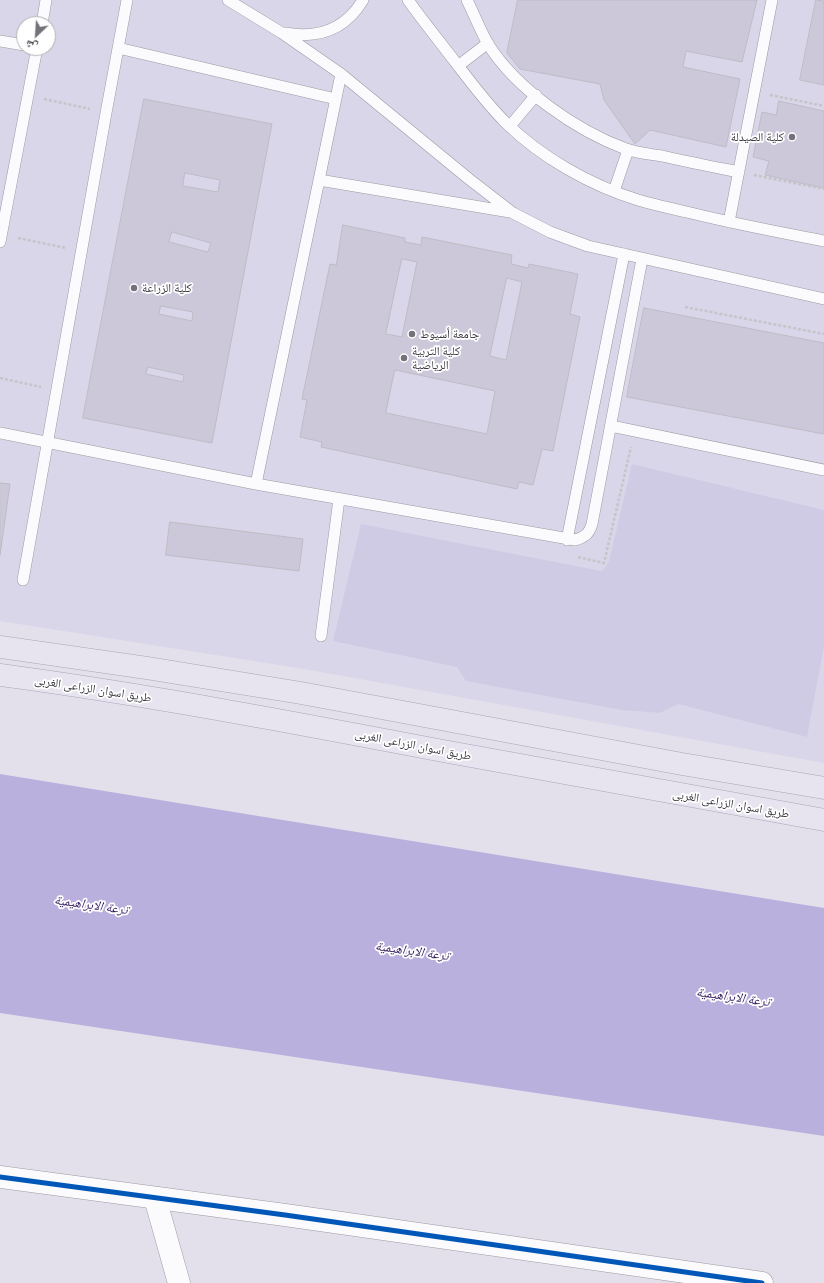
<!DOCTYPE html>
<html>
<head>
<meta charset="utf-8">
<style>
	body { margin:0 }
	#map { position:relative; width:824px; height:1283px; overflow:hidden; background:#e3e0ec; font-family:"Public Sans","Noto Naskh Arabic",sans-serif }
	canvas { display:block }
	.north { position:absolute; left:16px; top:16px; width:40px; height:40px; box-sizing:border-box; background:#fff; border:1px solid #afafb2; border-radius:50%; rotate:205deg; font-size:11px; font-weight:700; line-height:16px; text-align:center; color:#37363e }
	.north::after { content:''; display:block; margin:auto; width:14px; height:18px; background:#73727b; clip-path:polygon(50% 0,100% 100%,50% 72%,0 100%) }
</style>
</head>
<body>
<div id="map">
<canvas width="824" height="1283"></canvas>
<div class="north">ش</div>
</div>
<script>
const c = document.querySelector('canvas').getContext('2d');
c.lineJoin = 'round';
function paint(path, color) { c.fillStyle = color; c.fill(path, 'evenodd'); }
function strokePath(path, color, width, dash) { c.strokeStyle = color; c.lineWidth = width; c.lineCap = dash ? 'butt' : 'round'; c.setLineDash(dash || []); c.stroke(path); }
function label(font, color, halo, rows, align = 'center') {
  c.font = font + ' "Public Sans","Noto Naskh Arabic",sans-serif'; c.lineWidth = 3.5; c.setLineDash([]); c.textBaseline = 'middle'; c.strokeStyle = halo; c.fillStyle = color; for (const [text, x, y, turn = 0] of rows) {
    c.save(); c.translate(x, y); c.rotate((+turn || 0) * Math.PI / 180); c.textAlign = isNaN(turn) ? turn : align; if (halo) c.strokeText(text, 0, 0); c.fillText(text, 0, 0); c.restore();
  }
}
paint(new Path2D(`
	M0,0H824V763L304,669L0,621ZM24,24H48V48H24Z`), '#dad6ea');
paint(new Path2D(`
	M632,464L824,510V646L807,737L678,704L660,713L621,710L466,681L457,667L333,641L361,524L601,571L605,568L609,561Z`), '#d0cbe4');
paint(new Path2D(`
	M0,774L824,908V1136L0,1013Z`), '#bab0dd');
const building = new Path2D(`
	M518,0H757L742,62L686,51L683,67L740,79L726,147L650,130L635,144L604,100L600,84L520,69L507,53Z
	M816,0L824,1V85L800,80Z
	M144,99L272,124L212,443L83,418ZM185,173L220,180L218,192L183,186ZM172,232L211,243L208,252L169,242ZM161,306L193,312L192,321L159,314ZM148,367L184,375L183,382L146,374Z
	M779,101L824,111V188L765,175L769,161L753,157L762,112L776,115Z
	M343,225L405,238V242L421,245L422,237L512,255L511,264L528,268L529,264L578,274L570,314L580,317L553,451L542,449L533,485L519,482L517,489L321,447L322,442L300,437L307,400L302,399L330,264L336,265ZM402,259L417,262L402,337L386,334ZM507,278L522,282L506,360L490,356ZM395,370L495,391L487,434L386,413Z
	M644,308L824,343V434L627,397Z
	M0,483L10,484L0,555Z
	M170,522L303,539L299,571L166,555Z`);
paint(building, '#ccc8d9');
strokePath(building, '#bebcc5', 1);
const lane = new Path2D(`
	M228,0L282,33L341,74L469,179L513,213L550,232L588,246L824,299
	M408,0C423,21 440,42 456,63C472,84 487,104 506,123C542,158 590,185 638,200C655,205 673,209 691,213C735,224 779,232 824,241
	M467,0C474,14 480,30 488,44C516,89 577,131 626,149C637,153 650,154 662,156C688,162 714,167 739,172
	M42,24L46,0
	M285,33C318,39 345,30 363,0
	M0,41L24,45
	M118,48L336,99
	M458,66L488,43
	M510,126L536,95
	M319,180L510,212
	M614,191L628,150
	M729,222L772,0
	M0,242L37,48
	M611,426L824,470
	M0,433L256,484L575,540C585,537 589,534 592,524L642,259
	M256,484L341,74
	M567,540L624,254
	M23,580L106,113L127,0
	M321,636L339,499`);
const street = new Path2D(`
	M155,1198L179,1283`);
const secondary = new Path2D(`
	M0,1177L285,1215L762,1283`);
const primary = new Path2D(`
	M0,647L147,668L301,693L682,764L824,788
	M0,675C149,695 296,723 443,751C570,775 697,798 824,820`);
strokePath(lane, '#9b99a1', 12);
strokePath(street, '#9b99a1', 23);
strokePath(secondary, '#9b99a1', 23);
strokePath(primary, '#aaa4b9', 23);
strokePath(new Path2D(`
	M770,95L824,106
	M44,99L90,109
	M754,175L824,189
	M18,238L66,248
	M685,307L824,334
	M0,378L41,387
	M578,557L604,563L631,447`), '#c5c4c8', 2.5, [3, 2]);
strokePath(lane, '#fbfafc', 11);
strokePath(street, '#fbfafc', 22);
strokePath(secondary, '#fbfafc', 22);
strokePath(primary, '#e7e4ef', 22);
strokePath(new Path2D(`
	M0,1177L285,1215L762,1283`), '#0057b8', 5);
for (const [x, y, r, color] of [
	[792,137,4,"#73727b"],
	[134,288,4,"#73727b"],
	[412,334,4,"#73727b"],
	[404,358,4,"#73727b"]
]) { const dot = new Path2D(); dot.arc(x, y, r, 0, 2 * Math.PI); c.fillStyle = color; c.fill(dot); strokePath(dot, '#fff', 1.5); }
label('12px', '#37363e', '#fff', [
	["كلية الصيدلة",784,137,"right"],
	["كلية الزراعة",142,288],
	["جامعة أسيوط",420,334],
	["كلية التربية",412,351],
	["الرياضية",412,365]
], 'left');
label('12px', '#37363e', '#fff', [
	["طريق اسوان الزراعى الغربى",93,689,9],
	["طريق اسوان الزراعى الغربى",413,745,11],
	["طريق اسوان الزراعى الغربى",731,804,10]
]);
label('italic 13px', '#32195e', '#fff', [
	["ترعة الابراهيمية",91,905,8],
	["ترعة الابراهيمية",412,951,8],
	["ترعة الابراهيمية",733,997,8]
]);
</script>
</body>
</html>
